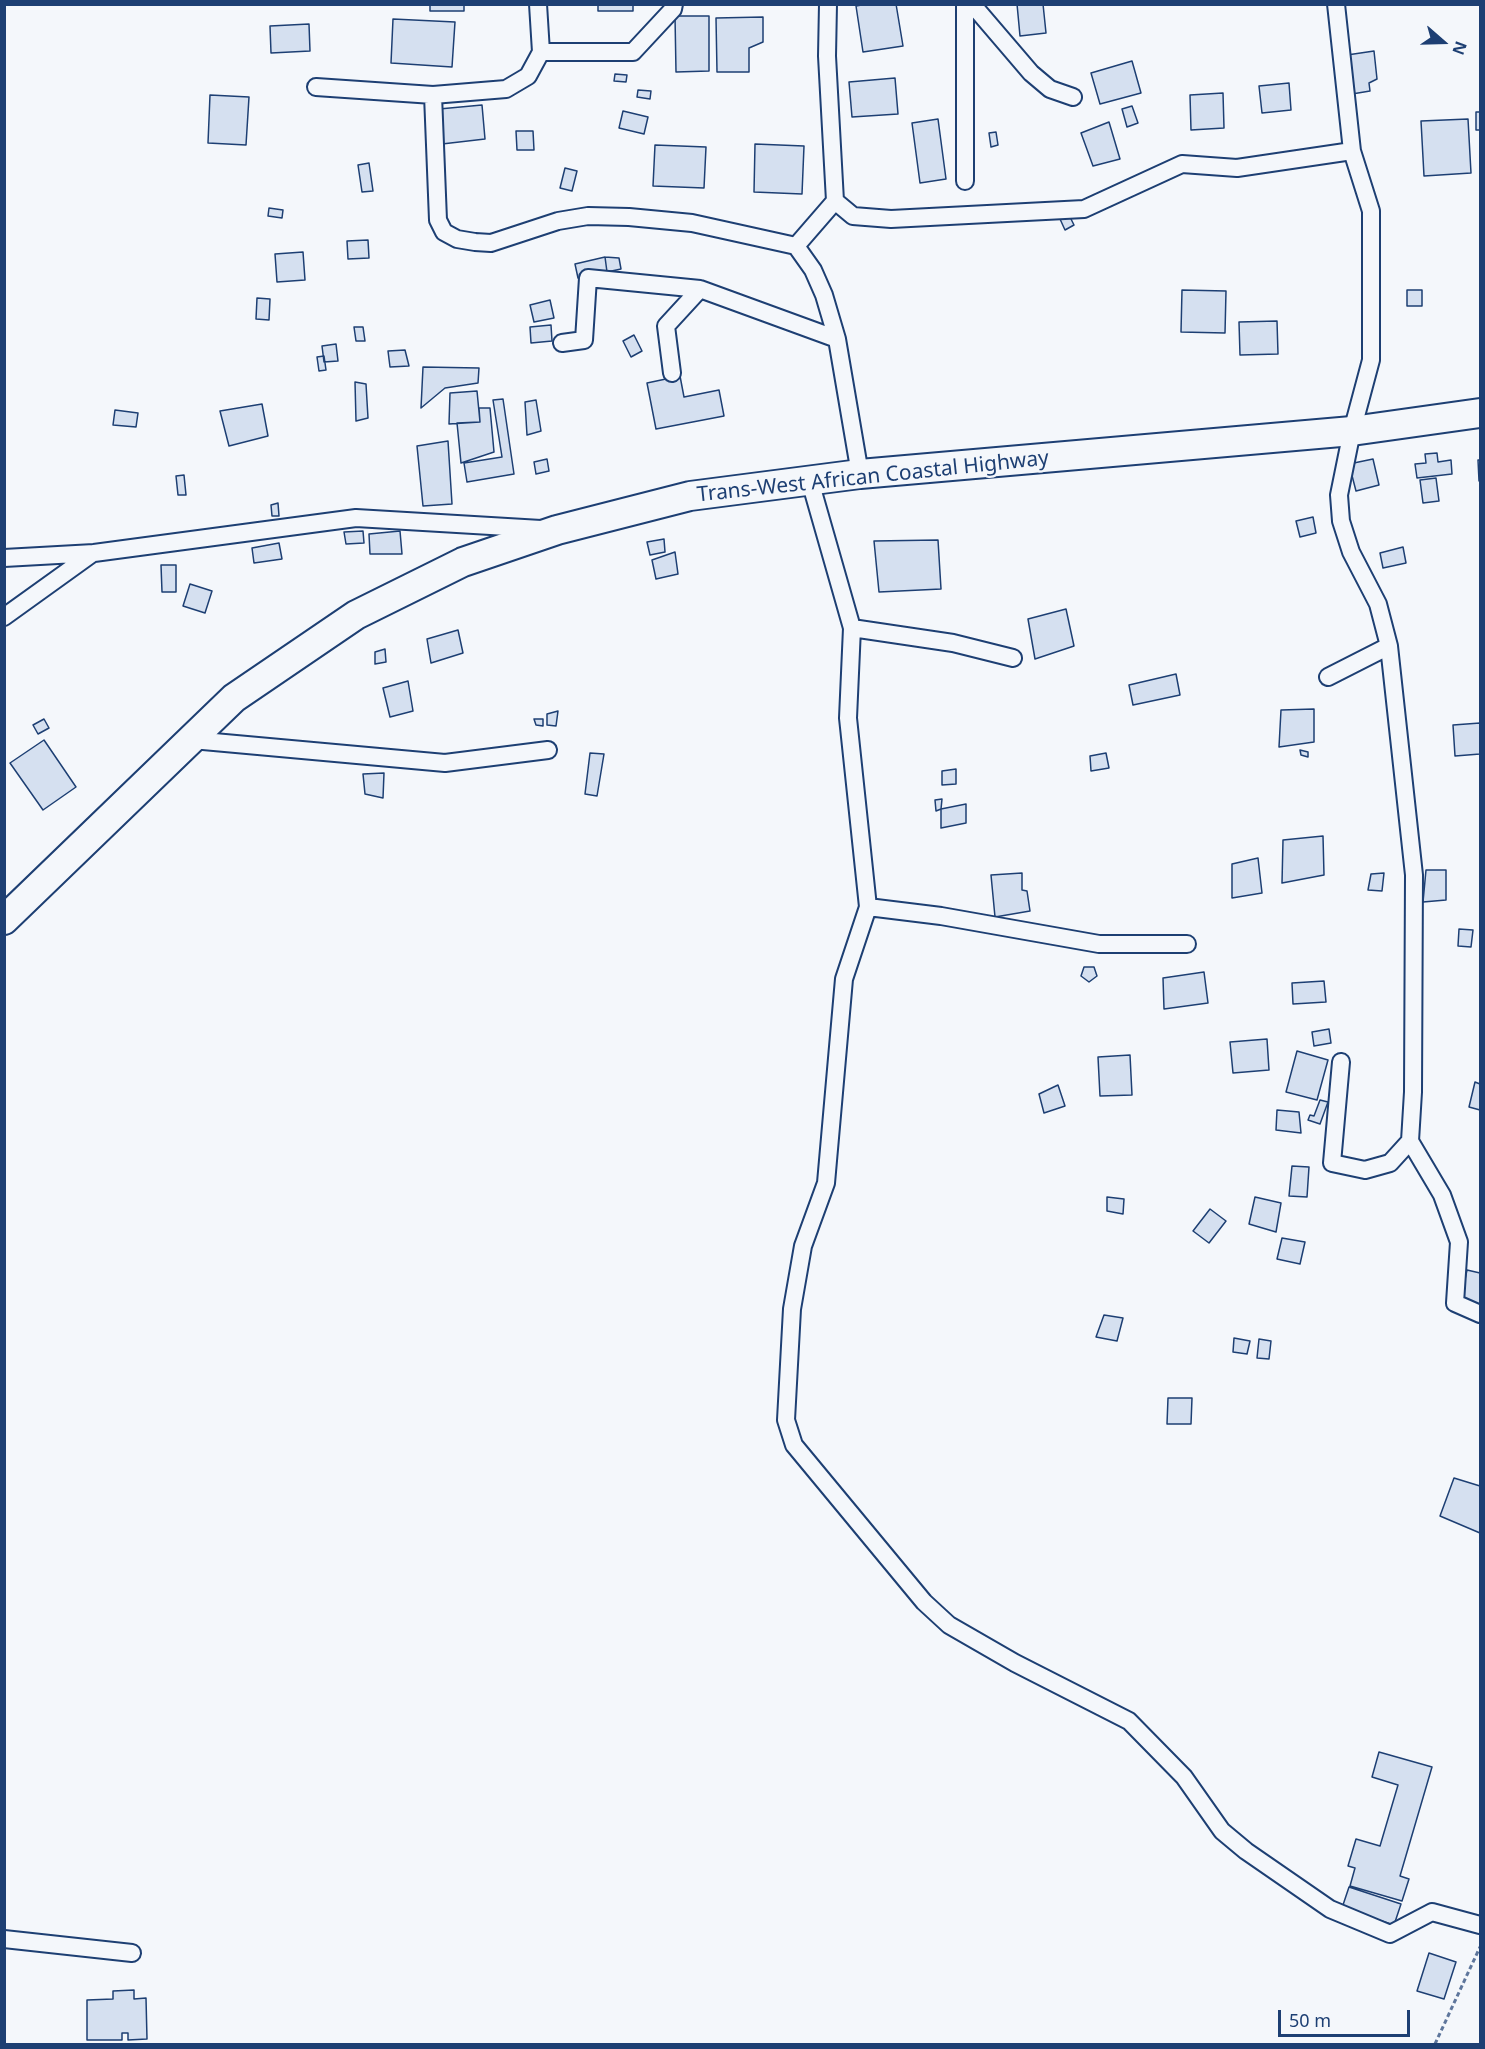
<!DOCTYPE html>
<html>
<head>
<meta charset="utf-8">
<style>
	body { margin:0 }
	#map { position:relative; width:1485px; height:2049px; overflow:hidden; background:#f4f7fb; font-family:"Noto Sans",sans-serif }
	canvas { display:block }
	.frame { position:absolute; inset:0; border:6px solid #1d3f73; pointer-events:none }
	.north { position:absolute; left:1413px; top:12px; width:60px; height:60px; -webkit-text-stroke:4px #f4f7fb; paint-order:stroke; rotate:110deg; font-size:16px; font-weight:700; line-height:24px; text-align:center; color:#1d3f73 }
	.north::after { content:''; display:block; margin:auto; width:21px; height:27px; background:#1d3f73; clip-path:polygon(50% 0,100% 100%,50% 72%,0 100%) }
	.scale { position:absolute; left:1278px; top:2010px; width:132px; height:27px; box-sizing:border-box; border:3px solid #1d3f73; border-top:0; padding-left:8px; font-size:18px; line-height:21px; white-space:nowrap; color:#1d3f73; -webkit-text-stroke:4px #f4f7fb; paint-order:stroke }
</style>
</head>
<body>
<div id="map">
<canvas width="1485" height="2049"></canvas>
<div class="frame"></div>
<div class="north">N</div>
<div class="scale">50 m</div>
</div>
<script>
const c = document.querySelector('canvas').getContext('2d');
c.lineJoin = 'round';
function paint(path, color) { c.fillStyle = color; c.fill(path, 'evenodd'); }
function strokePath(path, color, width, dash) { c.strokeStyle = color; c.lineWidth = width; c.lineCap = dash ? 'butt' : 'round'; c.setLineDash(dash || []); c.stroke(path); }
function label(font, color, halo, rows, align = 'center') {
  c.font = font + ' "Noto Sans",sans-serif'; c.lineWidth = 4.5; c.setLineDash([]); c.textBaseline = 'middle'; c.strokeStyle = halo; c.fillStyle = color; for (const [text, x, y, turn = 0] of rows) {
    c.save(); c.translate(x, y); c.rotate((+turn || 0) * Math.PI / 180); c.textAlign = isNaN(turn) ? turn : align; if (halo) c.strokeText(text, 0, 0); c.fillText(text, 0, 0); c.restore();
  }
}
const building = new Path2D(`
	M430,4H464V11H430Z
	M598,4H633V11H598Z
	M867,4H896L903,46L863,52L856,6Z
	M1017,4H1043L1046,33L1020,36Z
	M675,16H709V71L676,72Z
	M763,17V42L749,48V72H717L716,18Z
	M393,19L455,22L452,67L391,63Z
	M309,24L310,51L271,53L270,26Z
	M1374,51L1377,79L1369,83L1370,91L1352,94L1347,55Z
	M1132,61L1141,93L1100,104L1091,73Z
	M615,74L627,75L626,82L614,81Z
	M895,78L898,114L852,117L849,82Z
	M1289,83L1291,110L1262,113L1259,86Z
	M638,90L651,91L650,99L637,97Z
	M1223,93L1224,128L1191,130L1190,95Z
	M210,95L249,97L246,145L208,143Z
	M482,105L485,139L442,144L439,109Z
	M1132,106L1138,123L1127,127L1122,109Z
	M623,111L648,117L644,134L619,128Z
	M1476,112H1480V130H1476Z
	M938,119L946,179L920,183L912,123Z
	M1468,119L1471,173L1424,176L1421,121Z
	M1109,122L1120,159L1093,166L1081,133Z
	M516,131H533L534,150H517Z
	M996,132L998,145L991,147L989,133Z
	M755,144L804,146L802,194L754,192Z
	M655,145L706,147L704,188L653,186Z
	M369,163L373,191L362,192L358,165Z
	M565,168L577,171L572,191L560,188Z
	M269,208L283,210L282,218L268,216Z
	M1069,215L1074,225L1065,230L1060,219Z
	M368,240L369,258L348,259L347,241Z
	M303,252L305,280L277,282L275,254Z
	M605,257L607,272L578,278L575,264Z
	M605,257L619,258L621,269L607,272Z
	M1182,290L1226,291L1225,333L1181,332Z
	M1407,290H1422V306H1407Z
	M257,298L270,299L269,320L256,319Z
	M550,300L554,318L534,322L530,305Z
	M1277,321L1278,354L1240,355L1239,322Z
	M551,325L552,341L531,343L530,327Z
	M354,327H363L365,341H356Z
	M634,335L642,351L631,357L623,341Z
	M336,344L338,361L324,362L322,346Z
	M405,350L409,366L390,367L388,351Z
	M324,356L326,370L319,371L317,357Z
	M423,367L479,368L478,383L445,388L421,408Z
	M680,376L684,397L719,390L724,416L656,429L647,383Z
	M355,382L366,384L368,418L356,421Z
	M477,391L480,422L449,424L450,393Z
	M503,399L514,474L467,482L464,463L502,457L493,400Z
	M536,400L541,431L527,435L525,402Z
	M262,404L268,436L229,446L220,411Z
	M479,408H490L494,452L461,463L457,423L480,422Z
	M115,410L138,413L136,427L113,425Z
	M448,441L452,504L423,506L417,446Z
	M1437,453L1438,462L1451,460L1452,474L1417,478L1415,464L1426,463L1425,454Z
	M547,459L549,471L536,474L534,462Z
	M1373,459L1379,485L1356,491L1349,464Z
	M1478,460H1480V481H1479Z
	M184,475L186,495H178L176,476Z
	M1436,478L1439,501L1423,503L1420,480Z
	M278,503L279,516H272L271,505Z
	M1313,517L1316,533L1300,537L1296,521Z
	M363,531L364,543L346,544L344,532Z
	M400,531L402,554H370L369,534Z
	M664,539L665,552L650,555L647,542Z
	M938,540L941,589L879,592L874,541Z
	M279,543L282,559L254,563L252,548Z
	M1403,547L1406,563L1383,568L1380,553Z
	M675,552L678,574L656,579L652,560Z
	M161,565H176V592H162Z
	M190,584L212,591L205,613L183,606Z
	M1066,609L1074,646L1035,659L1028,619Z
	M458,630L463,653L431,663L427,639Z
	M385,649L386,662L375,664V652Z
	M1176,674L1180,695L1133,705L1129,685Z
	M408,681L413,711L390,717L383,688Z
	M1314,709V742L1279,747L1281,710Z
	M558,711L556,726L547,725V714Z
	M44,719L49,728L38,734L33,725Z
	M534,719H543V726L536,725Z
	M1480,723V754L1455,756L1453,725Z
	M44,740L76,787L43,810L10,763Z
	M1300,750L1308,752V757L1301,755Z
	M590,753L604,754L597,796L585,794Z
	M1106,753L1109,768L1091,771L1090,756Z
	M956,769V784L942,785V771Z
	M384,773L383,798L365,794L363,774Z
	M942,799L941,809L936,811L935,800Z
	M966,804V823L941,828V809Z
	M1323,836L1324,875L1282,883L1283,840Z
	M1258,858L1262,893L1232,898V864Z
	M1426,870H1446V900L1423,902Z
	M1022,873V890L1027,891L1030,911L995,917L991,875Z
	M1384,873L1382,891L1368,890L1371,874Z
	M1459,929L1473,930L1471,947L1458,946Z
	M1084,967H1094L1097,976L1089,982L1081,976Z
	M1204,972L1208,1003L1164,1009L1163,978Z
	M1324,981L1326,1002L1293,1004L1292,983Z
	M1329,1029L1331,1043L1314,1046L1312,1032Z
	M1267,1039L1269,1070L1233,1073L1230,1042Z
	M1297,1051L1328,1060L1317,1100L1286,1092Z
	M1130,1055L1132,1095L1100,1096L1098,1057Z
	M1475,1082L1480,1084V1110L1469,1107Z
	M1058,1085L1065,1106L1044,1113L1039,1094Z
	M1320,1100L1328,1102L1320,1124L1308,1120L1310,1115L1314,1116Z
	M1277,1110L1299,1112L1301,1133L1276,1130Z
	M1292,1166L1309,1167L1307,1197L1289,1196Z
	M1107,1197L1124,1199L1123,1214L1107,1211Z
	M1255,1197L1281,1203L1276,1232L1249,1224Z
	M1210,1209L1226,1221L1209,1243L1193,1231Z
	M1282,1238L1305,1242L1300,1264L1277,1259Z
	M1467,1270L1480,1273V1307L1460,1302Z
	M1104,1315L1123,1318L1117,1341L1096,1337Z
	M1234,1338L1250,1341L1247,1354L1233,1352Z
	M1259,1339L1271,1341L1269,1359L1257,1358Z
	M1168,1398H1192L1191,1424H1167Z
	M1454,1478L1480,1486V1533L1440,1516Z
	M1379,1752L1432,1767L1400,1876L1409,1879L1402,1901L1350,1886L1355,1868L1348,1866L1356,1839L1380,1846L1398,1785L1372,1777Z
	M1349,1887L1401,1904L1394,1925L1342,1908Z
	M1429,1953L1456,1962L1444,1999L1417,1991Z
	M134,1990V1999L146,1998L147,2039L128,2040V2033H122V2040H87V2000L113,1999V1991Z`);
paint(building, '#d5e0f0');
strokePath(building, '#1d3f73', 1.5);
const street = new Path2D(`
	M828,4L827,56L835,201L796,246L813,270L824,295L837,339L860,474
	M972,4L1031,73L1050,89L1073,97
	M541,52H633L673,9L674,4
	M316,87L433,95L506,89L528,76L541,52L538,4
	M433,95L438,220L444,232L457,239L475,242L491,243L558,221L588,216L629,217L692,223L796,246
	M965,181V4
	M835,201L853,216L891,219L1084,209L1182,164L1237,168L1352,151
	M562,343L584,340L588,278L700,289
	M672,373L666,326L700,289L837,339
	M810,481L852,628L953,643L1013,658
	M4,558L94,553L356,518L541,529
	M4,617L93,553
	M852,628L848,718L868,907L844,979L826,1183L803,1246L792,1309L786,1420L794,1445L924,1602L949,1625L1015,1663L1129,1721L1184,1777L1222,1831L1246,1851L1330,1909L1390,1934L1432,1912L1480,1925
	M1328,677L1389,646L1378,604L1351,552L1341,521L1339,495L1352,431L1371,360V211L1352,151L1336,4
	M192,740L445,763L548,750
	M868,907L941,916L1099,944H1187
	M1341,1062L1332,1163L1365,1170L1390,1163L1410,1141L1413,1092L1414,875L1389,646
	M1410,1141L1442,1195L1459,1242L1455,1303L1480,1314
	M4,1939L132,1953`);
const highway = new Path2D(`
	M4,920L234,698L356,615L463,562L557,530L690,496L860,474L1352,431L1480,413`);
strokePath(street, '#1d3f73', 20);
strokePath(highway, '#1d3f73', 32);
strokePath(new Path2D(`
	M1435,2044L1480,1947`), '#5e769c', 3, [4.5, 3]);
strokePath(street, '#f4f7fb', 16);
strokePath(highway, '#f4f7fb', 28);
label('21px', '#1d3f73', '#f4f7fb', [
	["Trans-West African Coastal Highway",873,477,-6]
]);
</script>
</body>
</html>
